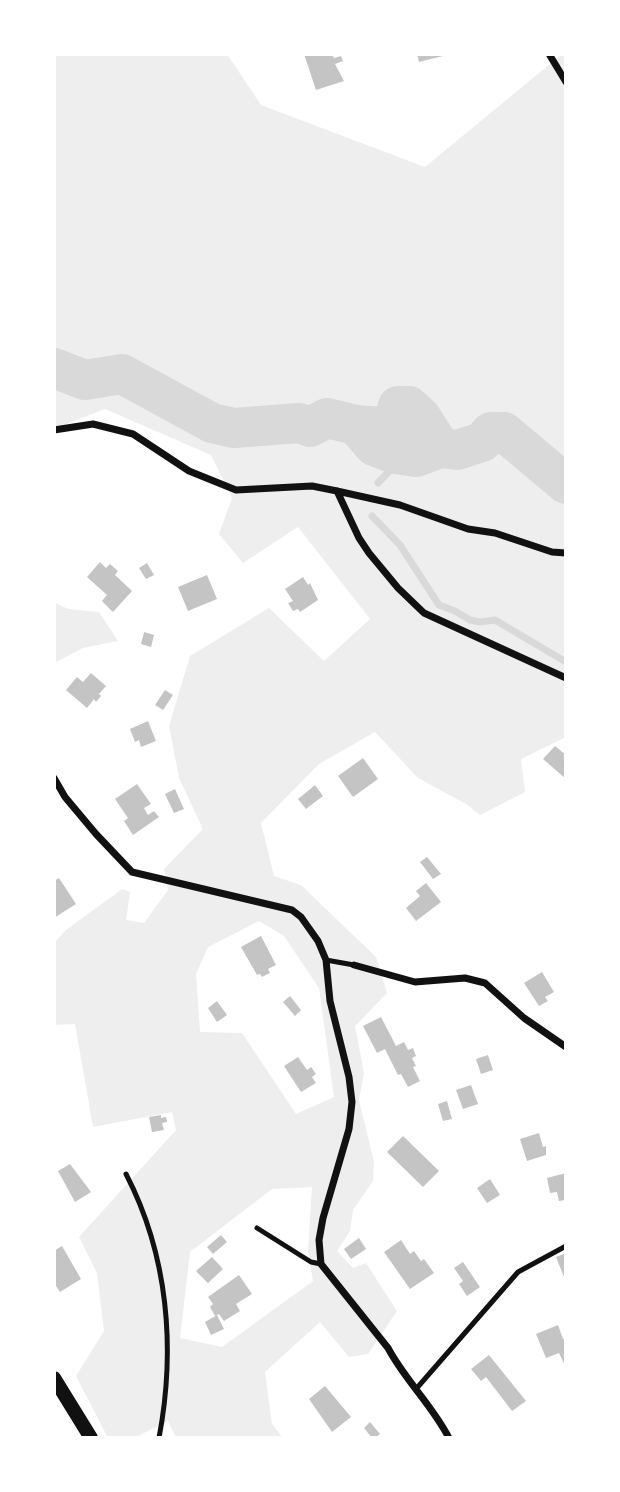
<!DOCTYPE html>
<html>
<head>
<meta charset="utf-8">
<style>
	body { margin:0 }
	#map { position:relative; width:620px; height:1492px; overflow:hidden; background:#fff; font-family:"Source Sans 3",sans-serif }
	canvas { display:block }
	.frame { position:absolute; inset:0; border:56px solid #fff; pointer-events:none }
</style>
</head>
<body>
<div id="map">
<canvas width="620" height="1492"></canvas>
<div class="frame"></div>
</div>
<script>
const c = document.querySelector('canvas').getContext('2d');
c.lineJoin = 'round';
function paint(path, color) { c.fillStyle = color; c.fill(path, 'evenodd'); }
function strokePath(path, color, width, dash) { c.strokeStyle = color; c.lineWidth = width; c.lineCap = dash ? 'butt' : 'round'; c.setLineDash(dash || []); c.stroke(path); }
paint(new Path2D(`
	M54,54H227L261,105L425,167L562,54H566V737L521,759L525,792L480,815L466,804L418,778L375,732L319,764L261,823L274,876L301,885L376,957L387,993L355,1026L364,1073L359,1100L374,1162L373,1181L353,1210L350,1231L337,1251L353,1268L366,1263L397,1311L368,1354L349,1357L320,1322L265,1372L272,1424L283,1438H176L168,1421L134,1438H108L76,1376L104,1331L97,1273L79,1237L176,1130L172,1112L93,1127L75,1024L54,1025V943L66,930L122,889L130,892L126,920L144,923L168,890L164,869L203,829L179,778L169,726L190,656L269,608L324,661L370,619L298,527L243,563L219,534L232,498L211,455L105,409L54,429ZM259,921L284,936L319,988L334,1097L296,1114L242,1033L200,1032L196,974L208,947ZM312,1187L308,1251L313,1281L222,1347L180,1338L190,1252L272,1189Z
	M54,602L68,609L99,612L118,641L83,648L54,663Z`), '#eee');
strokePath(new Path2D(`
	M378,483L394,466L395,454
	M372,516L400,545L439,605L455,611L470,620L480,622L495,620L566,662`), '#d9d9d9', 7);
strokePath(new Path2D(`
	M54,368L85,380L122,374L212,423L234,428L299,423L310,427L327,418L356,425L374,446L395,454L416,457L441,448L457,450L482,442L491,432H504L566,484
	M356,425L382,427L393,423L398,406H409L421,417L441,448`), '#d9d9d9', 40);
paint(new Path2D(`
	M304,54H332L334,58L341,56L343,61L335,64L344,81L316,90Z
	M417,54H447V55L419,62Z
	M100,562L106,568L110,564L118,571L115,575L132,591L113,612L102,601L107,595L87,577Z
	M147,563L154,575L146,579L139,568Z
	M207,575L217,599L188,611L178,587Z
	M303,577L308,585L310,583L318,600L300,612L298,609L293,611L288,603L293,601L285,589Z
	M144,632L154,635L151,647L141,644Z
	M91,673L106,686L99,694L101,696L96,702L94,699L87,708L66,690L77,677L83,682Z
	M165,690L173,695L163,710L155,705Z
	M148,721L156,741L141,747L139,740L135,742L130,729Z
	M555,746L566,755V779L543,759Z
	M363,758L378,779L353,797L338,776Z
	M137,784L151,804L144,808L148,815L154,811L159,817L133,835L124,821L128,818L115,799Z
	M315,785L323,796L306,809L298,799Z
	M175,789L184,809L174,813L165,794Z
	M427,857L441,874L433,879L420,862Z
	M59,878L76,904L54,918V881Z
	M426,883L441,902L416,921L406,908L420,896L416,891Z
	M261,936L276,965L268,969L270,973L262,977L260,974L257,975L241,947Z
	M542,972L554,992L545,997L548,1001L539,1006L524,983Z
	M290,996L301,1010L295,1016L283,1002Z
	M217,1001L227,1015L217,1022L208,1008Z
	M381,1017L396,1046L404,1042L408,1050L413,1048L416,1056L412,1058L416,1066L413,1067L420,1081L408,1087L401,1074L398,1075L385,1049L377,1053L363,1026Z
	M488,1055L493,1070L481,1074L476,1059Z
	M298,1057L307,1070L311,1067L316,1074L312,1077L316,1083L301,1092L284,1066Z
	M471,1085L478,1104L463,1109L456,1090Z
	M447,1101L452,1119L443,1121L438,1104Z
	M161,1115V1118L166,1117L167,1122L162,1123L164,1130L152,1132L149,1117Z
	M539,1133L543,1147L546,1146V1155L527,1161L520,1139Z
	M403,1136L439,1171L423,1187L387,1152Z
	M70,1164L91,1192L75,1202L58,1171Z
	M566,1173V1200L559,1201L557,1192L550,1193L547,1178Z
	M490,1179L500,1195L487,1203L477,1188Z
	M221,1235L227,1242L213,1254L207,1247Z
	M359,1238L366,1249L351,1259L344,1249Z
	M401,1240L410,1254L414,1251L421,1261L424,1259L434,1273L410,1289L384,1252Z
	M62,1246L81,1279L60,1292L54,1283V1251Z
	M566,1253V1282L556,1257Z
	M212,1257L223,1269L208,1283L196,1271Z
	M463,1262L480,1287L467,1296L459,1284L463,1281L454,1268Z
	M239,1275L252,1294L236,1304L240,1311L224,1321L219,1314L215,1316L210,1307L213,1304L208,1297Z
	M217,1315L224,1329L211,1335L205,1322Z
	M558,1325L563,1339L566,1338V1368L559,1353L546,1358L536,1334Z
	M489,1355L526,1401L512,1411L486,1377L481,1381L471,1369Z
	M325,1386L351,1417L332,1432L309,1399Z
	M370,1422L380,1434L375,1438H372L364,1428Z`), '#c4c4c4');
strokePath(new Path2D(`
	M326,960L354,965
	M126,1174C168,1255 176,1348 159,1438
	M257,1228L311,1262L321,1264
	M416,1389L518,1272L566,1246`), '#111', 5);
strokePath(new Path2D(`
	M549,54L566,82
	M54,430L93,424L133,434L189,471L236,490L312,486L337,491L400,505L468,529L495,533L552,552L566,553
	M337,491L359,538L369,553L398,588L424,613L566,678
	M54,778L65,797L96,834L132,872L292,910L301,917L318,941L326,960L330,1001L349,1077L352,1102L349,1129L323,1218L319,1240L321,1264L388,1348C405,1380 432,1405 449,1438
	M354,965L415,982L465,978L485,983L524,1018L566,1047`), '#111', 7);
strokePath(new Path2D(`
	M54,1378L91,1438`), '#111', 14);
</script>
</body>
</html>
